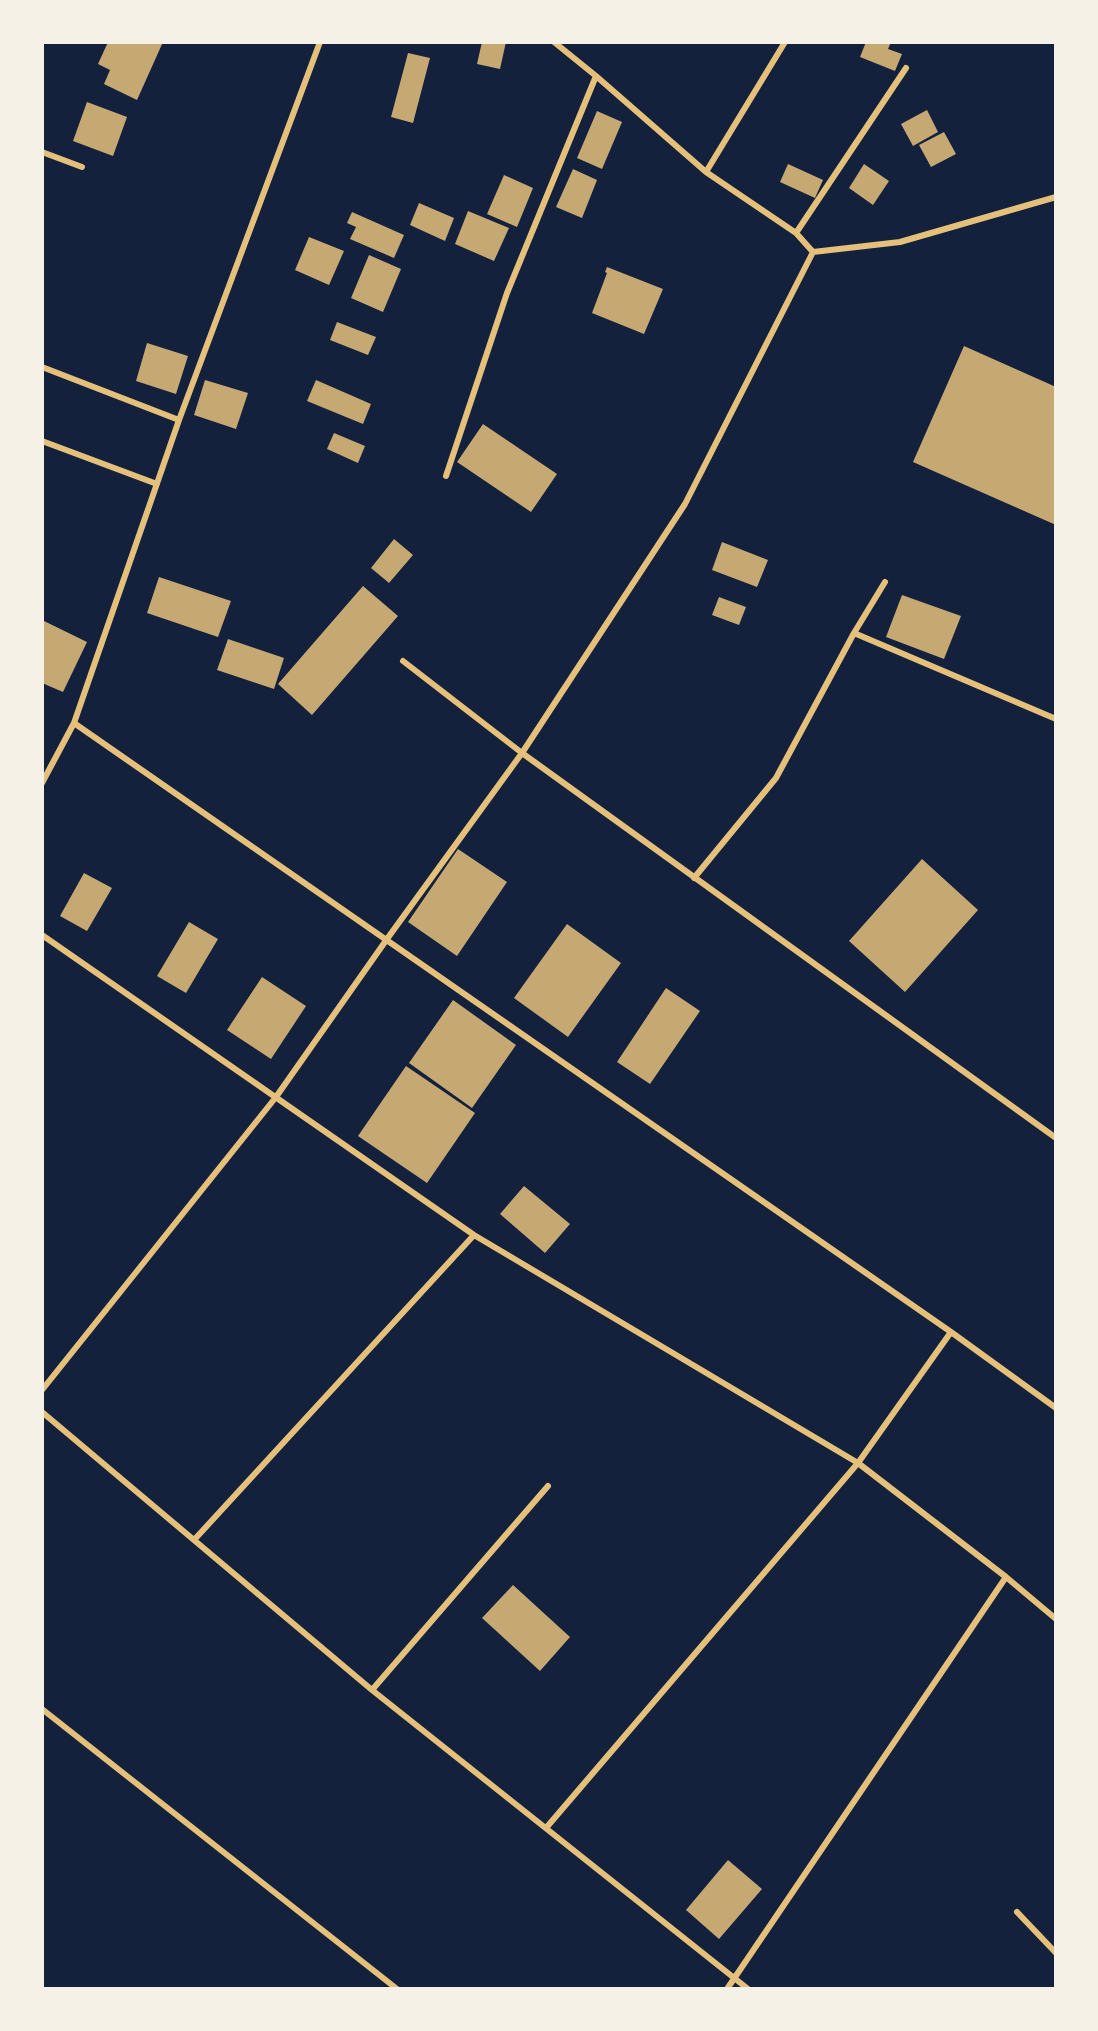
<!DOCTYPE html>
<html>
<head>
<meta charset="utf-8">
<style>
	body { margin:0 }
	#map { position:relative; width:1098px; height:2031px; overflow:hidden; background:#14213d; font-family:"Source Serif 4",serif }
	canvas { display:block }
	.frame { position:absolute; inset:0; border:44px solid #f6f1e7; pointer-events:none }
</style>
</head>
<body>
<div id="map">
<canvas width="1098" height="2031"></canvas>
<div class="frame"></div>
</div>
<script>
const c = document.querySelector('canvas').getContext('2d');
c.lineJoin = 'round';
function paint(path, color) { c.fillStyle = color; c.fill(path, 'evenodd'); }
function strokePath(path, color, width, dash) { c.strokeStyle = color; c.lineWidth = width; c.lineCap = dash ? 'butt' : 'round'; c.setLineDash(dash || []); c.stroke(path); }
paint(new Path2D(`
	M108,42H163L137,100L104,84L110,70L98,64Z
	M482,42H506L500,69L477,64Z
	M866,42H891L888,49L902,54L895,71L860,57Z
	M408,53L430,58L413,123L391,117Z
	M87,102L127,117L113,156L73,141Z
	M927,110L938,132L913,146L901,124Z
	M597,111L622,122L602,169L577,158Z
	M944,132L956,154L931,167L919,145Z
	M788,164L823,180L815,198L780,182Z
	M864,164L889,181L873,205L849,188Z
	M573,169L597,180L582,218L556,207Z
	M504,175L533,188L517,227L487,214Z
	M419,203L454,218L445,241L410,225Z
	M468,211L509,228L494,261L455,244Z
	M352,212L404,235L394,258L350,239L356,227L347,223Z
	M309,237L344,251L329,285L295,270Z
	M369,255L401,269L383,312L351,298Z
	M607,267L663,289L644,334L592,313L607,273L605,272Z
	M337,322L376,337L368,355L330,340Z
	M147,343L188,356L176,394L136,381Z
	M964,346L1056,387V525L913,462Z
	M205,380L248,393L236,429L194,415Z
	M316,380L371,404L363,424L307,401Z
	M483,424L557,474L531,512L457,462Z
	M334,433L365,446L358,463L327,449Z
	M394,539L413,555L389,583L371,568Z
	M722,542L768,560L757,587L712,570Z
	M159,577L231,601L218,637L147,613Z
	M363,586L398,616L312,715L278,684Z
	M902,595L961,616L944,659L886,637Z
	M719,597L746,607L739,625L712,615Z
	M42,620L87,642L63,692L42,683Z
	M228,639L284,658L274,689L217,670Z
	M458,849L507,882L457,956L408,922Z
	M922,859L978,910L905,992L849,941Z
	M84,873L112,888L87,931L60,916Z
	M189,922L218,939L186,993L157,976Z
	M567,924L621,963L568,1037L514,998Z
	M262,977L306,1006L271,1059L227,1030Z
	M666,988L700,1011L650,1084L617,1062Z
	M453,1000L516,1045L472,1108L409,1063Z
	M406,1066L475,1113L427,1183L358,1136Z
	M524,1186L570,1224L545,1253L500,1214Z
	M513,1585L570,1637L540,1671L482,1618Z
	M728,1860L762,1889L719,1939L686,1910Z`), '#c6a872');
strokePath(new Path2D(`
	M42,152L82,167
	M706,172L785,42
	M796,233L906,68
	M813,252L900,242L1056,197
	M42,367L179,420
	M42,441L157,484
	M446,476L507,293L596,76
	M854,633L1056,719
	M403,661L522,753L1056,1138
	M74,723L951,1332L858,1463L1006,1577L1056,1619
	M42,783L74,723L179,420L320,42
	M694,878L776,778L854,633L885,582
	M42,935L474,1235L194,1540
	M474,1235L858,1463L546,1828
	M951,1332L1056,1408
	M42,1390L276,1097L387,939L522,753L685,504L813,252L796,233L706,172L596,76L554,42
	M42,1412L372,1690L748,1989
	M372,1690L548,1486
	M42,1709L397,1989
	M1017,1912L1056,1953
	M727,1989L1006,1577`), '#e5c07b', 6);
</script>
</body>
</html>
